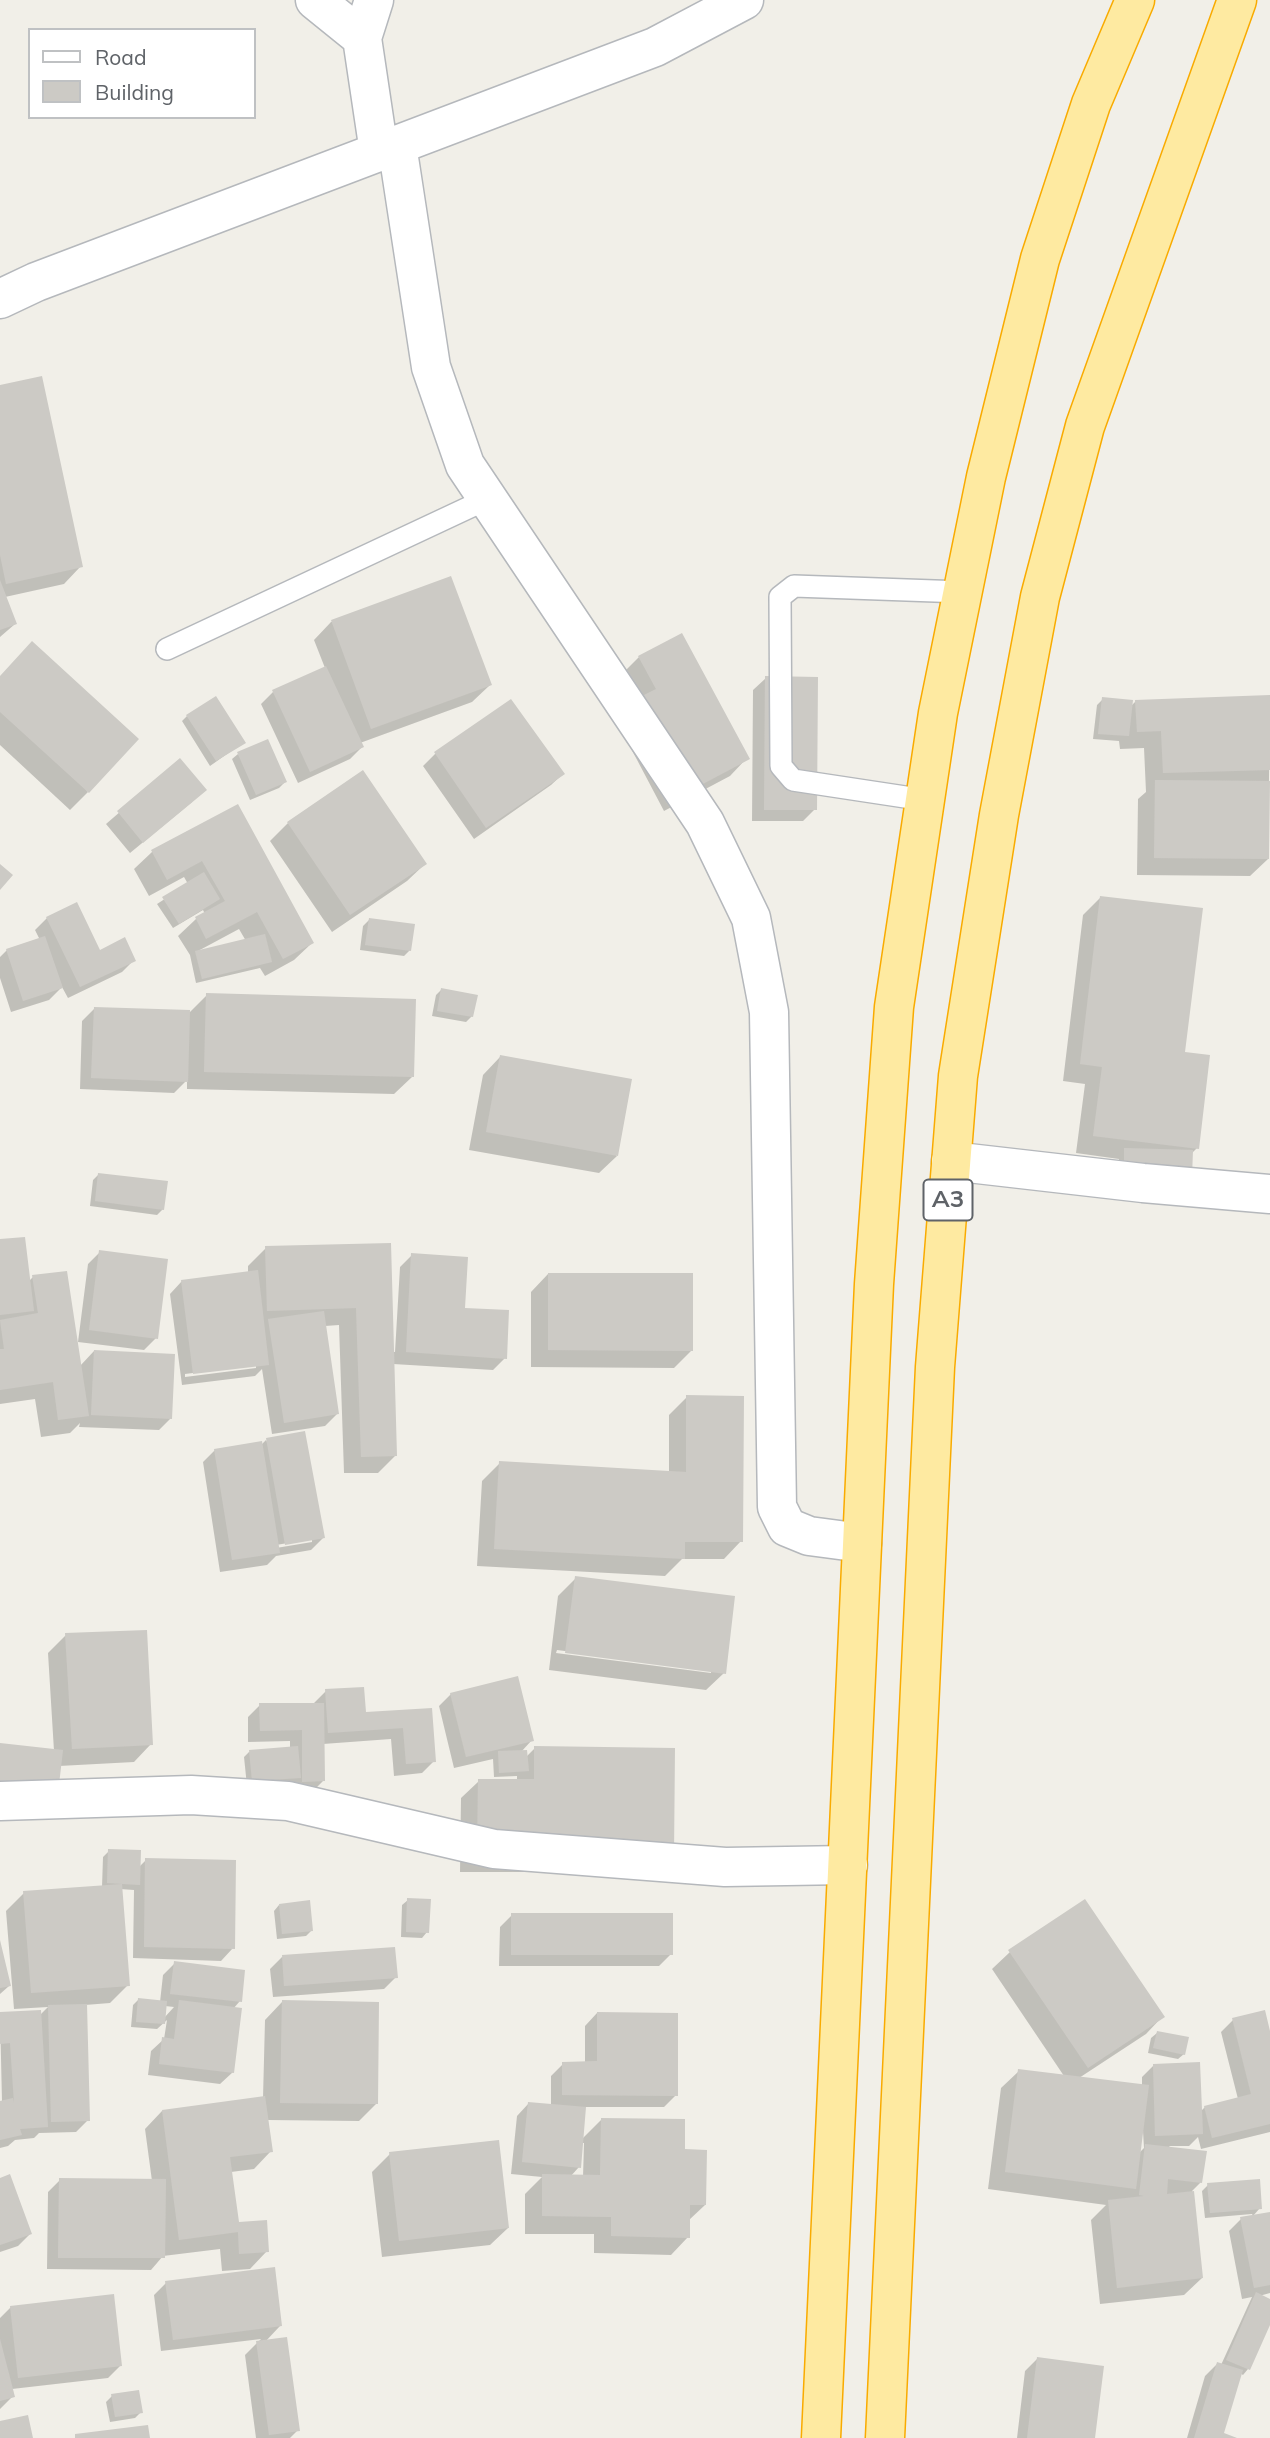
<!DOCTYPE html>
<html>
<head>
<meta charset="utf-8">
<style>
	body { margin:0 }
	#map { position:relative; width:1270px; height:2438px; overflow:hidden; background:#f1efe8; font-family:Mulish,sans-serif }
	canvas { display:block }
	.legend { position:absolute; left:28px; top:28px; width:228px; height:91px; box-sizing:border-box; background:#fff; border:2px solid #bfc1c3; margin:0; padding:9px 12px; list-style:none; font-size:21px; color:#5f6368 }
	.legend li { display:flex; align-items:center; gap:14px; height:35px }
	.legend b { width:35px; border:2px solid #bfc1c3 }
</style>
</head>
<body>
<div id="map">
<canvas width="1270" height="2438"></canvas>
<ul class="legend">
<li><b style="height:9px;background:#fff"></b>Road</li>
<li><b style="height:19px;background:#cccac5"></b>Building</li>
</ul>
</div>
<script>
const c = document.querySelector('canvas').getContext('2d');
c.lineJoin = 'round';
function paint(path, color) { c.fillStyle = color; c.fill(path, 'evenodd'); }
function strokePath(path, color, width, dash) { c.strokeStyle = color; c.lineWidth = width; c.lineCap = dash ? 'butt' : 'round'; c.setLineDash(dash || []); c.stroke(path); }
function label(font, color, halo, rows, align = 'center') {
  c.font = font + ' Mulish,sans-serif'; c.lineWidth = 5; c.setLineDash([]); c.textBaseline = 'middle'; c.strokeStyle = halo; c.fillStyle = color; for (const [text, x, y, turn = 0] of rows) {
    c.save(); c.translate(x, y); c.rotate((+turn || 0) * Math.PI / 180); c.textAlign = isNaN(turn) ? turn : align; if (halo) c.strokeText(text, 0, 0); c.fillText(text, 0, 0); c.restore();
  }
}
paint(new Path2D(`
	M0,386L81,566L64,584L5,597L15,624L0,637Z
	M450,578L490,685L472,702L360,743L362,747L350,759L298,783L261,704L273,692L325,668L314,640L331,622Z
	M639,657L747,758L730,776L664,811L616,720L621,675Z
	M0,677L88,792L70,810L0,745Z
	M766,678L815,809L803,821H752L753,690Z
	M1270,697L1268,859L1250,876L1137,875L1138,799L1146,792L1144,748L1120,749L1119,741L1093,739L1097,705L1103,699L1130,707L1136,701Z
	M511,701L563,774L551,785L474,839L423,766L435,754Z
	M187,716L244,742L210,766L182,721Z
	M238,754L285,782L279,788L250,800L232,759Z
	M180,760L192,802L130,853L106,824Z
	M238,806L312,943L294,960L265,976L260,968L196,983L190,955L178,936L196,919L205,914L203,910L173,928L157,904L188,884L184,877L149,896L134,869L152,852ZM239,929L246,941L198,951Z
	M288,823L425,864L407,881L332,932L270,841Z
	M1101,897L1183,1054L1197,1148L1191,1154L1119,1180V1159L1076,1153L1085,1084L1063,1081L1083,915Z
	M47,918L99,952L134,960L122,972L68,998L62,987L49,1000L11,1012L0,978V957L7,950L40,940L35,930Z
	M369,920L410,950L404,956L360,950L363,926Z
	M442,989L472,1016L466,1022L432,1016L436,995Z
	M207,995L412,1077L394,1094L187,1089V1080L174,1093L80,1089L82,1021L94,1009L190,1012Z
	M500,1057L617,1156L599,1173L469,1150L483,1075Z
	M99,1174L163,1209L157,1215L90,1206L93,1180Z
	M0,1241L29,1281L33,1277L80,1366L94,1351L171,1418L159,1430L79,1427L80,1423L70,1433L41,1437L35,1399L0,1404Z
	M389,1245L392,1352H395L400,1267L412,1255L505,1358L493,1370L393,1364L396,1455L378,1473H344L339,1325L325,1326L337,1414L325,1426L272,1434L262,1369L255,1376L182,1385L170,1294L182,1281L248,1273V1266L266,1248ZM256,1365V1368L185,1377V1374Z
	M100,1252L156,1338L144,1350L78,1342L88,1264Z
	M548,1274L692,1350L674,1368L531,1367V1292Z
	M687,1397L741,1541L724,1559H682L665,1576L477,1566L482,1481L500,1463L669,1472V1415Z
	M266,1440L323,1538L311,1550L276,1556L267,1565L220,1572L203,1462L215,1450L261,1445ZM312,1539V1542L276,1548V1545Z
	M576,1578L724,1673L706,1690L549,1670L558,1596ZM557,1650L711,1670V1673L556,1653Z
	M66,1635L151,1744L134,1762L59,1766L0,1745L54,1751L48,1653Z
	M326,1691L364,1714L430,1710L434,1761L422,1773L394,1776L391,1739L323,1744V1781L311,1793L247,1786L244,1757L249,1752L290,1748V1741L248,1742V1717L260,1705L314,1703Z
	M451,1694L532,1740L521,1752L526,1757L535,1748L655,1872H460L461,1798L479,1781H517V1776L494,1777L493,1759L454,1768L439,1706Z
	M109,1851L139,1867L146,1860L233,1948L221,1961L133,1958L134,1890L120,1889L128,1985L110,2003L85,2005L88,2120L76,2132L39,2133L34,2138L15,2140L8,2146L0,2148V2103L2,2102L0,2014L40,2015L48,2007L14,2009L6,1911L24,1893L102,1887L103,1857Z
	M408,1900L427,1932L422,1938L401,1937L402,1905Z
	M279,1905L312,1930L306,1936L277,1939L274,1911Z
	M512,1915L671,1954L659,1966H499L500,1927Z
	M0,1943L9,1986L0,1994Z
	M1010,1952L1163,2016L1146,2034L1079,2078L1142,2086V2077L1154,2065L1200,2112L1205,2107L1238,2099L1221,2032L1233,2020L1270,2038V2132L1201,2149L1198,2137L1189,2146H1169L1201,2182L1192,2191L1202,2278L1184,2295L1100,2304L1091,2220L1106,2205L988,2189L1001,2088L1019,2071L1064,2076L992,1969ZM1141,2131H1143L1144,2148L1139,2153Z
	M282,1957L396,1977L384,1989L273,1997L270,1969Z
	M175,1963L240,2001L233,2009V2072L220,2084L148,2075L151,2051L164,2039L167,2020L157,2029L131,2027L133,2005L139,1999L160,2002L163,1975ZM165,2006L174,2007L164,2018Z
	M282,2002L377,2103L359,2121L267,2120L271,2151L254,2169L231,2172L238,2224L267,2251L250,2269L222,2271L220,2249L163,2256L151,2270L47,2269L48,2192L60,2180L152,2181L145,2129L162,2111L263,2098L265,2020Z
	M597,2013L676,2095L664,2107H584L581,2140L602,2119L683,2151L705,2205L688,2221V2237L671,2255L594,2253V2234H525V2194L542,2177L511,2174L517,2116L529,2103L551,2106V2076L563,2064L585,2063V2026ZM581,2143H584L583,2177H570L579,2167Z
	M1157,2033L1184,2054L1178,2059L1148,2053L1151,2038Z
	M390,2154L508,2228L490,2245L382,2257L372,2172Z
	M0,2180L30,2234L18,2246L0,2252Z
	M1208,2185L1260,2208L1253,2216L1252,2214L1205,2218L1202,2191Z
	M1270,2213V2293L1259,2296L1270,2301V2320L1248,2369L1243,2375L1240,2373L1221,2435L1233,2438H1187L1205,2376L1217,2364L1221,2365L1252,2297L1242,2299L1229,2231L1241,2219Z
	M166,2283L280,2326L265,2342L298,2430L290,2438H256L245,2355L261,2339L161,2351L154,2295Z
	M11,2307L120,2366L108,2378L12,2389L13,2396L0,2409V2318Z
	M1037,2359L1093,2438H1017L1025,2371Z
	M112,2396L141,2412L135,2418L110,2422L106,2402Z`), '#0003');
paint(new Path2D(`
	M42,376L83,567L6,584L0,555V385Z
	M451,576L492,685L371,729L331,620Z
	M0,580L17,624L0,630Z
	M682,633L750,759L682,795L632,701L656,689L638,656Z
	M32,641L139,739L89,793L0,712V676Z
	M326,666L364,747L310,772L272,690Z
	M765,676L818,677L817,810H764Z
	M1270,695V770L1163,773L1161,731L1137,732L1135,700Z
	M216,696L246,743L216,761L186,715Z
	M1102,697L1133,700L1129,736L1098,734Z
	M511,699L565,774L486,828L434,752Z
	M268,739L287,782L256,795L237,752Z
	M180,758L207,790L143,843L117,811Z
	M363,770L427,864L350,915L287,822Z
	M1155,780L1270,781L1269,859L1154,858Z
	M238,804L314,943L283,959L257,912L206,939L195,917L225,901L202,861L167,880L151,850Z
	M0,864L13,875L0,890Z
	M204,872L220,899L179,924L162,897Z
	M1100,896L1203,908L1185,1052L1210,1055L1199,1149L1093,1136L1102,1067L1080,1064Z
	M77,902L100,950L125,937L136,961L80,987L46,917Z
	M369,918L415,924L411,951L365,945Z
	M265,934L272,962L202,979L195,951Z
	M45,936L63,988L23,1001L6,949Z
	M441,988L478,995L473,1017L437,1011Z
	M206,993L416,999L414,1077L204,1072Z
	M94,1007L190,1010L188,1082L91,1078Z
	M500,1055L632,1079L618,1156L486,1132Z
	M1124,1148L1193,1150L1192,1177L1124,1175Z
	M98,1173L168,1181L164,1210L95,1201Z
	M25,1237L34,1311L0,1315V1239Z
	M391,1243L397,1456L361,1457L356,1308L267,1311L265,1246Z
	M99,1250L168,1259L158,1339L89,1330Z
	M411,1253L468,1257L465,1308L509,1310L507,1359L406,1352Z
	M258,1270L269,1365L193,1374L181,1280Z
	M67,1271L89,1416L58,1420L53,1382L0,1390V1349H4L0,1320L38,1313L32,1275Z
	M548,1273H693V1351L548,1350Z
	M324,1311L339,1414L284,1423L268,1319Z
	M94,1350L175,1354L172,1419L91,1415Z
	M686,1395L744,1396L743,1542H685V1559L494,1549L499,1461L686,1472Z
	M305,1431L325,1538L285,1545L266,1438Z
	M262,1441L280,1553L232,1560L214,1449Z
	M575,1576L735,1596L726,1674L565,1653Z
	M147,1630L153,1745L72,1749L65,1633Z
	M518,1676L534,1741L466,1757L450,1693Z
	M364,1687L366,1712L432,1708L436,1762L406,1764L403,1728L328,1733L325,1689Z
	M259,1703H324L325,1781L302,1782V1730L260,1731Z
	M0,1743L63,1750L57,1802L0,1796Z
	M298,1746L301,1778L252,1781L249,1750Z
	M534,1746L675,1748L674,1855H477L478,1779H534Z
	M527,1750L529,1771L499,1773L498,1751Z
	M108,1849L141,1850L140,1885L107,1883Z
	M145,1858L236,1860L235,1949L144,1947Z
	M122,1884L130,1986L31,1993L23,1891Z
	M407,1898L431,1899L429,1933L406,1932Z
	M1085,1899L1165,2017L1088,2068L1008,1950Z
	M310,1900L313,1931L282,1934L279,1904Z
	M511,1913H673V1955H511Z
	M0,1940L11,1986L0,1988Z
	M395,1947L398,1978L284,1986L282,1955Z
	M174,1961L245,1970L242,2002L170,1994Z
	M138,1998L167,2001L165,2024L136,2022Z
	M179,2000L242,2008L234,2073L159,2064L162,2037L174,2039Z
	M282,2000L379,2002L378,2104L280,2103Z
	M87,2004L90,2121L51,2122L48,2005Z
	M41,2010L48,2127L20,2129L22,2135L0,2140V2101L13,2098L14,2103L10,2043L0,2044V2012Z
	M1265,2010L1270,2031V2124L1212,2138L1204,2106L1251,2094L1232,2018Z
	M597,2012L678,2013V2096L562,2095V2062L597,2061Z
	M1157,2031L1189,2037L1185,2055L1153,2048Z
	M1200,2062L1203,2134L1155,2136L1153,2064Z
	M1018,2069L1149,2085L1136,2189L1005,2172Z
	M265,2096L273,2152L230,2157L239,2222L267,2220L269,2252L239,2254L238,2232L179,2240L162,2110Z
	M528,2102L586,2107L581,2168L522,2162Z
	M601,2118L685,2119V2149L707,2150L706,2205H690V2238L611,2236V2217L542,2216V2174L600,2175Z
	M499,2140L509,2228L399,2241L389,2152Z
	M1145,2144L1207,2151L1202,2183L1168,2179L1167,2194L1194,2191L1203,2278L1117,2288L1108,2200L1144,2196L1139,2195Z
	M10,2174L32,2234L0,2245V2178Z
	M59,2178L166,2179L165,2258H58Z
	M1260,2179L1262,2209L1210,2213L1207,2183Z
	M1270,2212V2285L1254,2288L1240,2217Z
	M275,2267L282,2326L173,2340L165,2281Z
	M1256,2292L1270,2299V2325L1250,2370L1226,2360Z
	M114,2294L122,2366L18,2378L10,2306Z
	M287,2337L300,2431L269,2435L256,2341Z
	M0,2339L15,2397L0,2401Z
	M1037,2357L1104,2366L1095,2438H1027Z
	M1217,2362L1243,2370L1224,2433L1237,2438H1194Z
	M139,2390L143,2413L115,2417L111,2394Z
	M28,2415L33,2438H0V2421Z
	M148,2425L150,2438H75V2434Z`), '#cccac5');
const service = new Path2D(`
	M167,649L487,499
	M925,800L793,780L781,766L780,597L794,586L963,592`);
const minor = new Path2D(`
	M315,0L362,38
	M374,0L362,38L379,152
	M397,145L431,367L465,465L705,823L751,918L769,1012L777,1507L787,1527L809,1536L862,1543
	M0,299L36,282L655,47L744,0
	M951,1161L1143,1183L1270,1194
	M0,1801L191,1795L288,1801L494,1849L725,1867L848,1865`);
const trunk = new Path2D(`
	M821,2438L874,1284L894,1007L938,713L986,477L1040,259L1091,104L1135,0
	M885,2438L935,1367L958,1076L999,815L1040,597L1085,426L1237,0`);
strokePath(service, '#b5b8bc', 24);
strokePath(minor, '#b5b8bc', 41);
strokePath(trunk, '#f9ab00', 41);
strokePath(service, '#fff', 21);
strokePath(minor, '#fff', 38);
strokePath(trunk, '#feeaa1', 38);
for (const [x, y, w] of [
	[948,1200,49]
]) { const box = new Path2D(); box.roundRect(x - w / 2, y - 20.5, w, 41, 5); c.fillStyle = '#fff'; c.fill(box); strokePath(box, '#5f6368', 2); }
label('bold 24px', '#5f6368', null, [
	["A3",948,1200]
]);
</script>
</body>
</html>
